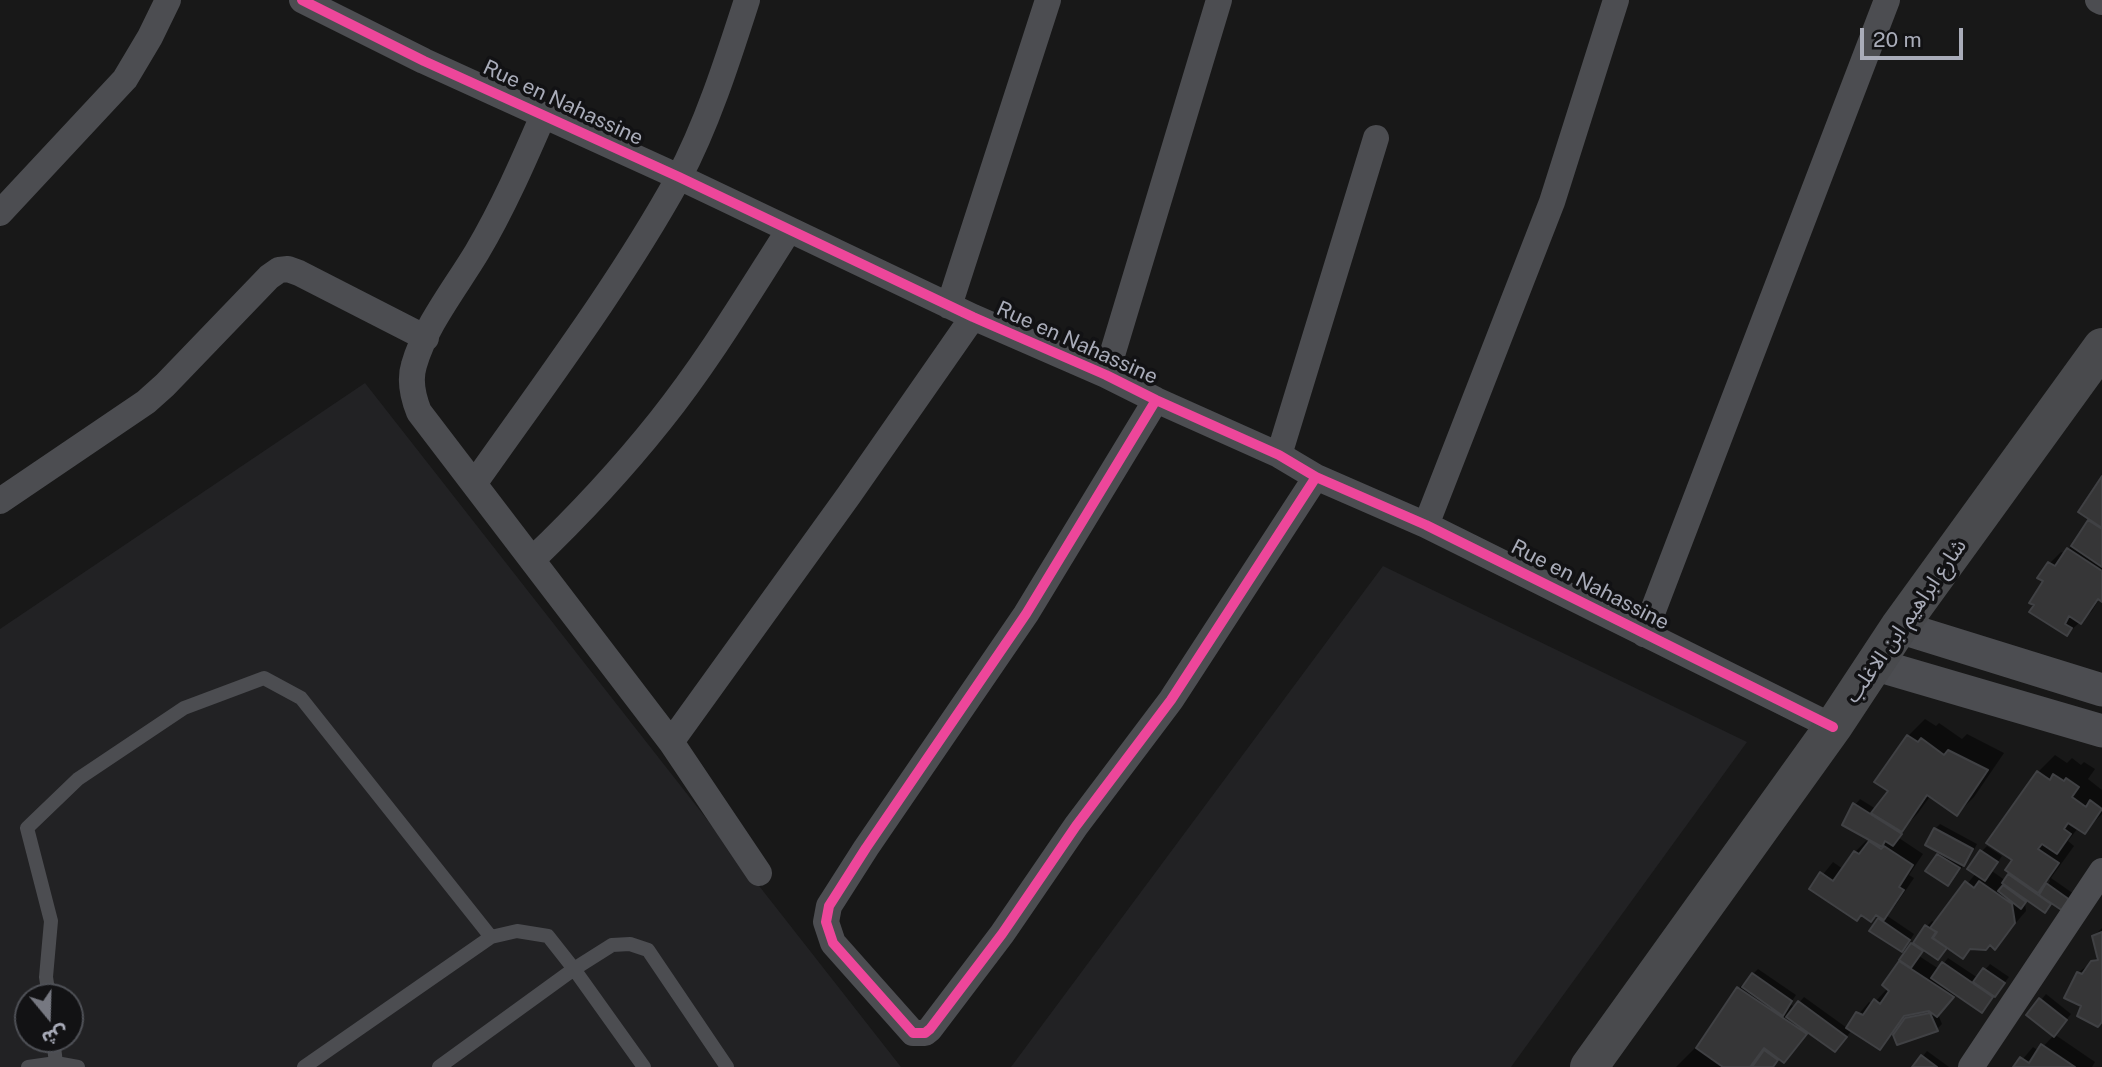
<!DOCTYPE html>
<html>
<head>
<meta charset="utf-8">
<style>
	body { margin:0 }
	#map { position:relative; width:2102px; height:1067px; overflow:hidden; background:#181818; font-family:"Public Sans","Noto Sans Arabic",sans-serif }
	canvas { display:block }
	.north { position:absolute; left:14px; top:983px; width:70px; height:70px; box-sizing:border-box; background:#121214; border:2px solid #4e5056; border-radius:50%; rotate:161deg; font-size:19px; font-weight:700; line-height:28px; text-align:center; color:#a9acb9 }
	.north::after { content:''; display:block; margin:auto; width:24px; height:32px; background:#767881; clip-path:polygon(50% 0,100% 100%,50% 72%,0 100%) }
	.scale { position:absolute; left:1860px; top:28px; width:103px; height:32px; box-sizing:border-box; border:4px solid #a9acb9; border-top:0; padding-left:9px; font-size:21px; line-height:24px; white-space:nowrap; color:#a9acb9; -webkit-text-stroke:5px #121214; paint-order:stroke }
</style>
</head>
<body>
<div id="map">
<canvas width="2102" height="1067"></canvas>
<div class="north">ش</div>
<div class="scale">20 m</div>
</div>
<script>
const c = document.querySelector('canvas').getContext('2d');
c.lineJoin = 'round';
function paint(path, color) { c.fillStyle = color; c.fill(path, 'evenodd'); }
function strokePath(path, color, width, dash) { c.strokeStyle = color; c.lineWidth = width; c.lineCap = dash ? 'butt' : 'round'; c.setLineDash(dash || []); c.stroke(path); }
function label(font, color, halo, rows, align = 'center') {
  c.font = font + ' "Public Sans","Noto Sans Arabic",sans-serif'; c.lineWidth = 7; c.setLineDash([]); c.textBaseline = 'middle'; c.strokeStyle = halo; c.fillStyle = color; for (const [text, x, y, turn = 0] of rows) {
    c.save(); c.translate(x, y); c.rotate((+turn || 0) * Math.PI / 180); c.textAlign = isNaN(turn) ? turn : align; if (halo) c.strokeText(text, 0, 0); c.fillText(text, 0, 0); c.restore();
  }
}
paint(new Path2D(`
	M365,383L901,1067H0V629ZM28,997H70V1039H28Z
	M1383,566L1747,742L1511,1067H1011Z`), '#222224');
paint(new Path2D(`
	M2102,480V599L2100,598L2092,611L2067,634L2046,581L2050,563L2061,552L2065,554L2092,519Z
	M1925,719L1936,726L1939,723L1962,739L1967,734L2004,753L1974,797L1957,814L1931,795L1918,813L1905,827L1899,838L1923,854L1909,875L1914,878L1895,906L1886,915L1914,934L1907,945L1879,919L1882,916L1812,888L1833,862L1843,869L1855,852L1866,841L1870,843L1873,840L1855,805L1860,799L1876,809L1890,790L1877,782L1908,736Z
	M2055,755L2067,763L2072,758L2081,765L2084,762L2095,769L2088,779L2102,790V814L2084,832L2078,828L2068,841L2074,846L2051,878L2074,894L2068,904L2052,902L2050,905L2028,899L2025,903L2026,911L1995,947L1990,943L1972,948L1963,957L1948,946L1943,953L1924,949L1919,956L1939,969L1948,958L1978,978L1990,964L2009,977L1987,1005L1957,994L1938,1014L1942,1024L1937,1029L1898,1043L1894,1033L1880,1048L1852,1030L1840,1045L1809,1031L1783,1061L1779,1058L1773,1067H1676L1696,1047L1698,1048L1739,988L1758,969L1796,995L1790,1004L1795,1007L1804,997L1847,1028L1869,1002L1873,1004L1888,988L1884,985L1927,926L1932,921L1936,923L1976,873L1982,851L1987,846L2002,856L1992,871L2006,881L2012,873L2014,860L1988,842L2038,772ZM2049,879L2050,881L2044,891L2040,888Z
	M1940,824L1977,844L1969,859L1948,884L1938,855L1941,852L1935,829Z
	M2102,928V1021L2084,1006L2078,973L2099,956L2094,936Z
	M2046,994L2071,1014L2054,1034L2095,1062L2092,1067H2016L2033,1047L2039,1051L2054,1035L2029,1015Z
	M1927,1051L1949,1067H1914Z`), '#0007');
const building = new Path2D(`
	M2102,476V528L2078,512Z
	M2088,520L2102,529V567L2071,546Z
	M2067,548L2102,571V602L2098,599L2081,624L2069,616L2065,624L2072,628L2067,636L2029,612L2034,605L2029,603L2043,581L2037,578L2048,562L2055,566Z
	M1907,735L1918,742L1921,738L1944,755L1948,750L1988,770L1957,816L1927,795L1902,832L1871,813L1888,791L1874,782Z
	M2037,771L2050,780L2053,774L2064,781L2066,778L2079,787L2072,797L2086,807L2090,800L2102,809L2085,834L2068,823L2064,829L2071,834L2057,854L2042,844L2038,849L2059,863L2038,893L2005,870L2012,860L1986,843Z
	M1853,803L1902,834L1893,846L1885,841L1882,847L1842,825Z
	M1934,828L1973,849L1964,866L1925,845Z
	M1869,841L1881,849L1884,846L1913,865L1899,887L1904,890L1884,920L1876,915L1871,922L1861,915L1857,921L1809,889L1820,872L1833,881L1854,851L1859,854Z
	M1980,850L1998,862L1985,881L1967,869Z
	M1937,854L1960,868L1948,886L1925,871Z
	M2008,874L2051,904L2045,913L2002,883Z
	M1965,881L1974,888L1979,881L2012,904L2015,923L1995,950L1990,945L1986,950L1970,949L1963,959L1933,938L1937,932L1930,928Z
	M2046,883L2070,900L2063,911L2039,895Z
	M2003,885L2026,902L2021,909L1998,891Z
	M1878,918L1910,940L1902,952L1869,931Z
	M1925,925L1936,932L1932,938L1947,948L1938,960L1913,943Z
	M2102,932V1022L2098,1027L2077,1016L2081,1006L2064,998L2077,972L2082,974L2091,961L2098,960L2092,936Z
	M1911,943L1923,951L1911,968L1899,960Z
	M1899,961L1954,997L1937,1017L1929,1011L1904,1016L1880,1050L1846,1028L1856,1012L1863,1015L1874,999L1880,1004L1889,991L1882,985Z
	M1942,962L1993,997L1982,1013L1931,978Z
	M1983,968L2005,983L1995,997L1973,982Z
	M1752,973L1792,1001L1783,1016L1742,987Z
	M1737,987L1807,1034L1784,1063L1764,1048L1750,1067H1723L1696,1048Z
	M2039,998L2067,1020L2054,1037L2026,1015Z
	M1798,1001L1847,1037L1835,1052L1786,1017Z
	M1930,1013L1938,1031L1897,1045L1893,1035L1905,1018Z
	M2041,1044L2075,1067H2013L2020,1057L2029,1063Z
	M1764,1050L1778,1060L1773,1067H1752Z
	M1921,1055L1937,1067H1912Z`);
paint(building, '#363637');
strokePath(building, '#404144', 2);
strokePath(new Path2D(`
	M49,997L46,977L51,921L27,828L78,779L184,708L264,678L301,698L491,937
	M53,1039L56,1063
	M28,1067L56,1063L78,1067
	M304,1067L491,937L517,931L548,936L574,969L644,1067
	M439,1067L574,969L612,945L630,944L648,950L727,1067`), '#4c4d51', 14);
strokePath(new Path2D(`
	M302,0L424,61L679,177L973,317L1106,375L1156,400L1279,455L1316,477L1426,525L1833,727
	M2098,0L2102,2
	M543,116C523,162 503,208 477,252C456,287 425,326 414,365C409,381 413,397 419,412L671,742L759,873
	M0,213L125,79L150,37L168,0
	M949,306L1048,0
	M1106,375L1219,0
	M1156,400L1026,614L866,848L829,906L826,922L833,943L913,1033H925L930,1029L1002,934L1076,826L1171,700L1316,477
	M1279,455L1376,138
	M474,484C543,386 620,284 678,179C707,125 728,59 747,0
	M0,501L146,402L165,385L269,277L279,270L288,269L299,273L426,338
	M1426,525L1552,202L1616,0
	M533,559C578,516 621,470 660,421C708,361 748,294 789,230
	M1644,634L1887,0
	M671,742L849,495L973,317
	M1971,1067L2102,871`), '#4c4d51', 26);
strokePath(new Path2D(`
	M1899,627L2102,690
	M1873,664L2102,731`), '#4c4d51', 33);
strokePath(new Path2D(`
	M1589,1067L1833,727L1899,627L2102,347`), '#494a4d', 38);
strokePath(new Path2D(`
	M302,0L424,61L679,177L973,317L1106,375L1156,400L1279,455L1316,477L1426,525L1833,727
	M1156,400L1026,614L866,848L829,906L826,922L833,943L913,1033H925L930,1029L1002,934L1076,826L1171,700L1316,477`), '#ed469a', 10);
label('21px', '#a9acb9', '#121214', [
	["Rue en Nahassine",563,103,25],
	["Rue en Nahassine",1077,343,24],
	["Rue en Nahassine",1590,585,27],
	["شارع ابراهيم ابن الاغلب",1906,621,-55]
]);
</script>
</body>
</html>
